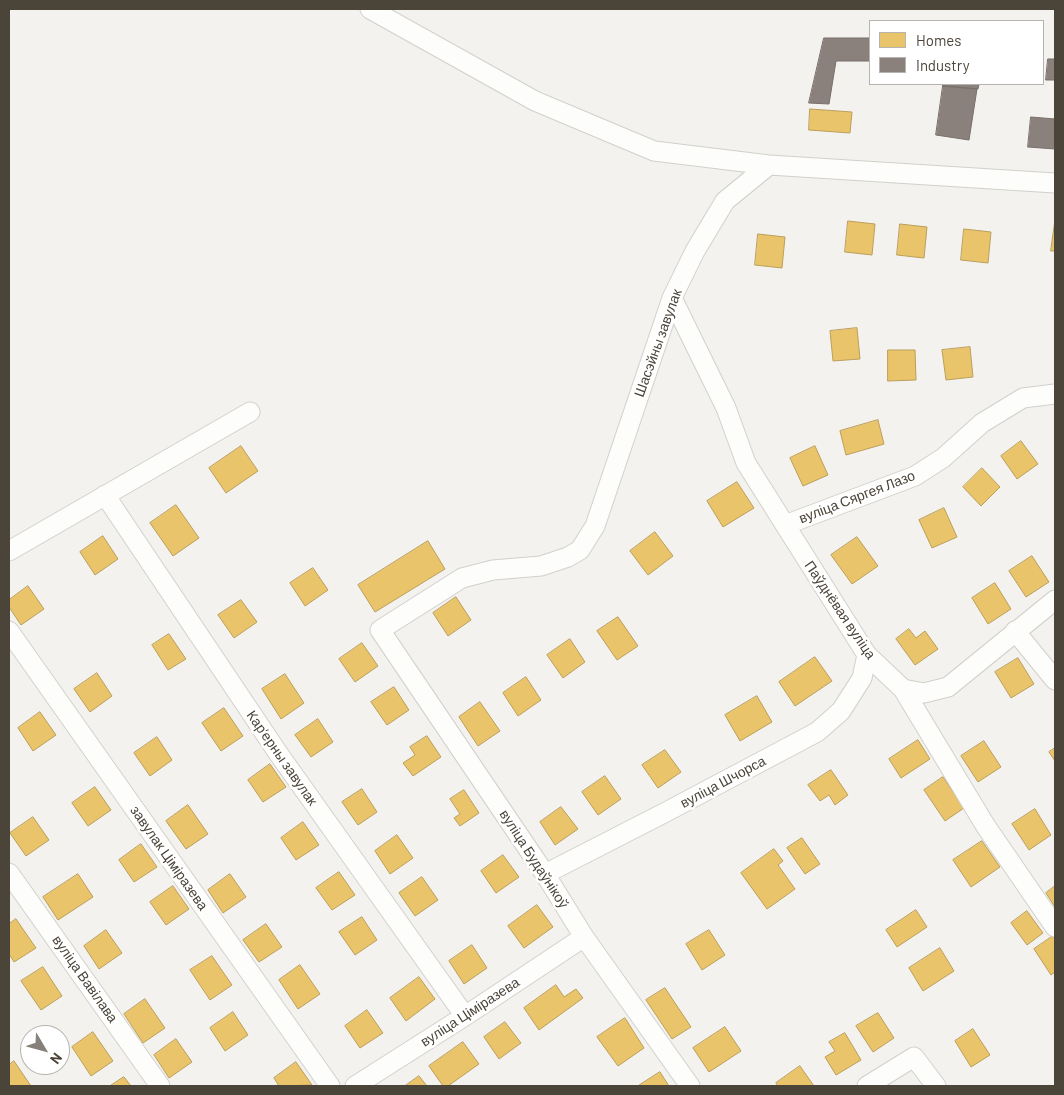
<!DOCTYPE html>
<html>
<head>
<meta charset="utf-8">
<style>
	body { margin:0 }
	#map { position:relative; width:1064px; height:1095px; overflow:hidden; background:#f4f2ee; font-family:Barlow,sans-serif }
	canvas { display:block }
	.frame { position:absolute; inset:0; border:10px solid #4b4439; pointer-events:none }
	.legend { position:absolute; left:869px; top:20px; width:175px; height:65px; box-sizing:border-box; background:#fff; border:1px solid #b7b4b0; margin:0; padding:6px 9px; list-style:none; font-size:15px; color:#4b4439 }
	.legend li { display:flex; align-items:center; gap:10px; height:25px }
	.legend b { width:25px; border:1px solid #b7b4b0 }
	.north { position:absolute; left:20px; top:1025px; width:50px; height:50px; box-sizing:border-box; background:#fff; border:1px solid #b7b4b0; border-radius:50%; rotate:127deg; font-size:14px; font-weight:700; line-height:20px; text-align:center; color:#4b4439 }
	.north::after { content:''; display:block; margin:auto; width:18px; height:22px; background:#868178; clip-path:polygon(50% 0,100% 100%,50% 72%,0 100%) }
</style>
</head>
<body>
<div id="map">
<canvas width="1064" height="1095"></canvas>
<div class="frame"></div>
<ul class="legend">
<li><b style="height:14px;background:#e9c46a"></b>Homes</li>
<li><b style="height:14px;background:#8a817c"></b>Industry</li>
</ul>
<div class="north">N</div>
</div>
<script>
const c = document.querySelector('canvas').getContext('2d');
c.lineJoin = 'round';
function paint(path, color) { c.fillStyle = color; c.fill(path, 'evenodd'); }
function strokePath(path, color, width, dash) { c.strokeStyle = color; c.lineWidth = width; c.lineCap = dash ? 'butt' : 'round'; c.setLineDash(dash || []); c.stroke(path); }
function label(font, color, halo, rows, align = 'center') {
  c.font = font + ' Barlow,sans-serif'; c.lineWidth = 5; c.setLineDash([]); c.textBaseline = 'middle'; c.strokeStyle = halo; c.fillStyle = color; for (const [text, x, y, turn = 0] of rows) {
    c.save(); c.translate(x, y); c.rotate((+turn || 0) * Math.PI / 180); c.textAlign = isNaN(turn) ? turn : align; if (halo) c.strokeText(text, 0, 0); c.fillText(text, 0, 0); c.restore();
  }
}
const homes = new Path2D(`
	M810,109L852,112L850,133L809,130Z
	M1055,220V251H1051Z
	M848,221L875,224L872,255L845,252Z
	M900,224L927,227L924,258L897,255Z
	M964,229L991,232L988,263L961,260Z
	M758,234L785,237L782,268L755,265Z
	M857,328L860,359L833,361L830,331Z
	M970,347L973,377L946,380L942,350Z
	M888,350H915L916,380L888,381Z
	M878,420L884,444L846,455L840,431Z
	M1021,441L1038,464L1017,479L1001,456Z
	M241,446L258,471L226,493L209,468Z
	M815,446L828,475L803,486L790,458Z
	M982,468L1000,487L981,506L963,487Z
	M737,482L754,508L723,527L707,501Z
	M176,505L199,538L173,556L150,523Z
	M944,508L957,537L932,548L919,520Z
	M655,532L673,556L648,575L630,551Z
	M103,536L118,559L95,575L80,552Z
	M857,537L878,566L852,584L831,555Z
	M428,541L445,569L375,612L358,585Z
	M1032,556L1049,582L1026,597L1009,571Z
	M313,568L328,590L305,606L290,583Z
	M995,583L1011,609L988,624L972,598Z
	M28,586L44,609L21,625L9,607V600Z
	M456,597L471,620L448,636L433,613Z
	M241,600L257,622L234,638L218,615Z
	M618,617L638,646L617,660L597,631Z
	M909,629L916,638L925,631L938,649L915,665L896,639Z
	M169,634L186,659L168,670L152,645Z
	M570,639L585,662L563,678L547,655Z
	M362,643L378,666L355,682L339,659Z
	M815,657L832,681L795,706L779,682Z
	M1018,658L1034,684L1011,698L995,672Z
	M97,673L112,696L90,712L74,689Z
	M285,674L304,703L281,719L262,689Z
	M526,677L541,700L518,716L503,693Z
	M394,687L409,710L387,725L371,702Z
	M757,696L772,722L740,741L725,715Z
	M480,702L500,731L478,746L459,717Z
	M224,708L243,736L221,751L202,723Z
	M40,712L56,735L33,751L18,728Z
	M318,719L333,742L311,757L295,735Z
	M427,736L441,757L413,776L403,763L415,755L410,747Z
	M157,737L172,760L150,776L134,753Z
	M918,740L930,759L901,778L889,759Z
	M984,741L1001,767L978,782L961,756Z
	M1055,748V761L1049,752Z
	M665,750L681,772L658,788L642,765Z
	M270,764L286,787L263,802L248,780Z
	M831,770L848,795L835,805L829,795L820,801L808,785Z
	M605,776L621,799L598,815L582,792Z
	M943,777L964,808L945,821L924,790Z
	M95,787L111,810L88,826L72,803Z
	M362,789L377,812L358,825L342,802Z
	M464,790L479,813L460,826L454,818L460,814L450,799Z
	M188,805L208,834L186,849L166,821Z
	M561,807L578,829L555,845L540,822Z
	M1035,809L1051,835L1029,850L1012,824Z
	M33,817L49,840L26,856L10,833Z
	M303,822L319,845L296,860L281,838Z
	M397,835L413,858L390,874L375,851Z
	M802,838L820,864L805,874L787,848Z
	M982,841L1000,867L971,887L953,860Z
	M141,844L157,867L134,882L119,860Z
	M774,849L783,861L778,865L795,889L767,909L741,873Z
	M503,855L519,877L496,893L481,871Z
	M339,872L355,895L332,910L316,888Z
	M78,874L93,897L58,920L43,897Z
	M230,874L246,897L223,913L208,890Z
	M422,877L438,900L415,916L399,893Z
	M173,886L189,909L166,925L150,902Z
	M1055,886V907L1046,893Z
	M537,905L553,927L524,948L508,926Z
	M916,910L927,927L897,947L886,930Z
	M1027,911L1043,933L1027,945L1011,923Z
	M362,917L377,940L355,955L339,932Z
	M16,919L36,948L14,962L9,954V924Z
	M266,924L282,947L259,962L243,940Z
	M106,930L122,953L99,969L84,946Z
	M709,930L725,955L702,970L686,944Z
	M1053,936L1055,940V972L1051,975L1034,949Z
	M472,945L487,968L464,984L449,961Z
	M940,948L954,971L923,991L909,968Z
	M212,956L232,985L210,1000L190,970Z
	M300,965L320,994L298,1009L279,980Z
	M43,967L62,996L41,1010L21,981Z
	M419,977L435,999L406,1021L390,998Z
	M556,985L564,997L576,989L583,998L539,1030L524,1008Z
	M665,988L691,1027L672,1039L646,1000Z
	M145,999L165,1028L143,1043L124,1014Z
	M367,1010L383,1033L360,1048L345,1026Z
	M233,1012L248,1035L225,1051L210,1028Z
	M878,1013L894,1038L873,1052L856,1026Z
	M625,1018L644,1048L618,1066L597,1037Z
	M505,1022L521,1043L499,1059L484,1037Z
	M725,1027L741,1051L709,1072L693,1048Z
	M973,1029L990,1055L971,1067L955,1041Z
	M93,1032L113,1061L91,1076L72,1047Z
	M845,1033L861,1060L836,1075L825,1057L835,1051L829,1042Z
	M176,1039L192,1062L169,1078L154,1055Z
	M463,1042L479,1064L448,1086H443L429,1066Z
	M14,1061L31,1086H9V1065Z
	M296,1062L312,1085L279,1086L274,1078Z
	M800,1066L814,1086H778L776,1083Z
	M660,1072L669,1086H638Z
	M419,1076L427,1086H405Z
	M124,1077L131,1086H110Z`);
paint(homes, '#e9c46a');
strokePath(homes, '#ba9e5b', 1);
const industry = new Path2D(`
	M824,38H870V61H836L829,104L809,103Z
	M1048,59H1055V80H1046Z
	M943,84H979L978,89L943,86Z
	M943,86L977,89L969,140L936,135Z
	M1031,117L1055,119V149L1028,147Z`);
paint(industry, '#8a817c');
strokePath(industry, '#776f68', 1);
const minor = new Path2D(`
	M370,9L535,101L654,151L769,165L1055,183
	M672,298L726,408L746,463L867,655L903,689L985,825L1055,927
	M105,495L278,753L465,1016
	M785,525L915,476L943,458L982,423L1023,398L1055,394
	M9,551L250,412
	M9,631L330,1086
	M1015,631L1055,680
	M903,689L924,693L948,687L1055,600
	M9,873L160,1086
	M545,874L666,812L817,732L841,711L862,678L867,655
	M355,1086L465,1016L584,937
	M690,1086L584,937L545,874L380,630L462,578L493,570L541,566L568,557L580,550L595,526L672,298L695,251L725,201L769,165
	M867,1086L914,1057L936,1086`);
strokePath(minor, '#d2d0cb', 21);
strokePath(minor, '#fdfdfc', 19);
label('14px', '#4b4439', '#fff', [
	["Шасэйны завулак",658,343,-70],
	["вуліца Сяргея Лазо",857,497,-21],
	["Паўднёвая вуліца",840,610,56],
	["Карʼерны завулак",282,758,55],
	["вуліца Шчорса",723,782,-28],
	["завулак Ціміразева",169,858,55],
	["вуліца Будаўнікоў",534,859,57],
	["вуліца Вавілава",85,979,55],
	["вуліца Ціміразева",470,1012,-33]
]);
</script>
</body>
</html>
